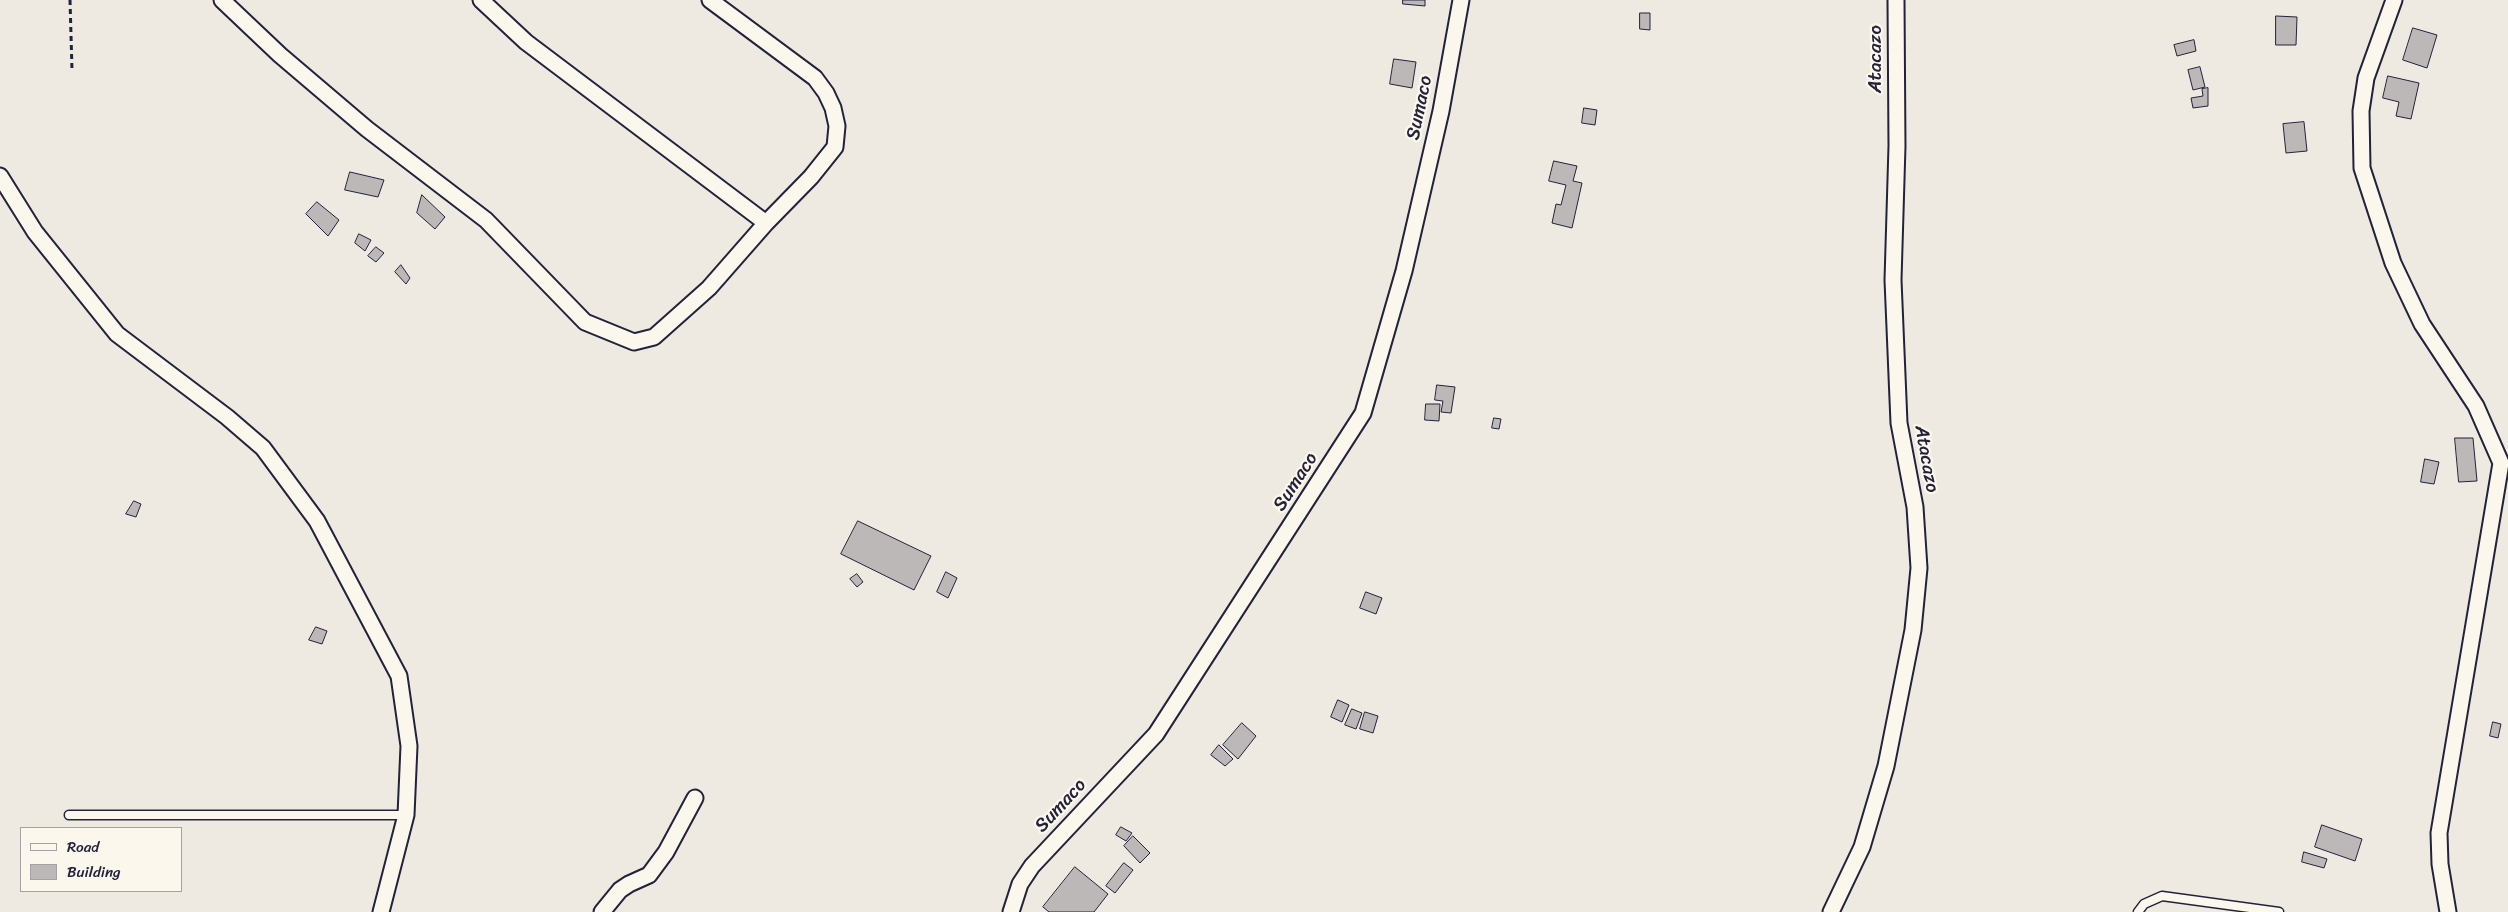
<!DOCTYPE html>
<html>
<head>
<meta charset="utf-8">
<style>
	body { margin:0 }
	#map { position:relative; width:2508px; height:912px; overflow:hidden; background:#eeeae2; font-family:Sriracha,sans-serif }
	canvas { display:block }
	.legend { position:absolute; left:20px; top:827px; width:162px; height:65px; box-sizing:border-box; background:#fbf7ec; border:1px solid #a4a2a5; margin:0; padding:6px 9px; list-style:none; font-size:15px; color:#22223b }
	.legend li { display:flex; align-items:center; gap:10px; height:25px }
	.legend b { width:25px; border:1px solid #a4a2a5 }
</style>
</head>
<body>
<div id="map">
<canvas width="2508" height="912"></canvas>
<ul class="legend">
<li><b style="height:6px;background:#fbf7ec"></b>Road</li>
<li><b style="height:14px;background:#bcb8b8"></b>Building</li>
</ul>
</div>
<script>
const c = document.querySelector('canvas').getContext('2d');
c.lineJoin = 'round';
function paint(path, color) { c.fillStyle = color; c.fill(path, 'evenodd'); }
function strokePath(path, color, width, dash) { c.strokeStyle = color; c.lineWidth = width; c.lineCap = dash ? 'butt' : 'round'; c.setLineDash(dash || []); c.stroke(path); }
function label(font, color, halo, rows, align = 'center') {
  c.font = font + ' Sriracha,sans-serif'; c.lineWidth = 4.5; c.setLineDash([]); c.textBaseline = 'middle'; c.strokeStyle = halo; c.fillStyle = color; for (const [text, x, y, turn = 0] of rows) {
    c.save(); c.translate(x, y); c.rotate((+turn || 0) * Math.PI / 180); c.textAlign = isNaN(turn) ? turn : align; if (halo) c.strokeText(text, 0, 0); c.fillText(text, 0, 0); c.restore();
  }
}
const building = new Path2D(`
	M1403,0H1425V6L1403,4Z
	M1640,13H1650V30L1640,29Z
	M2276,16L2297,17L2296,45H2276Z
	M2413,28L2437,35L2427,68L2403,60Z
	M2194,40L2196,51L2177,56L2174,45Z
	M1394,59L1416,62L1412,88L1390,84Z
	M2200,67L2205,87L2193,90L2188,70Z
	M2388,76L2419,83L2411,119L2396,116L2399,102L2383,98Z
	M2208,88V106L2193,108L2191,98L2203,96L2202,89Z
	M1584,108L1597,110L1595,125L1582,123Z
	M2304,122L2307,151L2286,153L2283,124Z
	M1554,161L1577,166L1573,181L1582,183L1572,228L1552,223L1556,204L1561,205L1566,185L1549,181Z
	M350,172L384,180L378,197L345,190Z
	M422,195L445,217L435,229L417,213Z
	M317,202L339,220L328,236L306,214Z
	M359,234L371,240L365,251L355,243Z
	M376,247L384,253L376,262L368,256Z
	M401,265L410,278L406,284L395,272Z
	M1437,385L1455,387L1451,413L1441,412L1443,401L1435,400Z
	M1426,404H1440L1439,421L1425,420Z
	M1494,418L1501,419L1499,429L1492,428Z
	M2455,438H2473L2477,481L2459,482Z
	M2425,459L2439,462L2434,484L2421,482Z
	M134,501L141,504L136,517L126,514Z
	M858,521L931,556L914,590L841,554Z
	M946,572L957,578L948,598L937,592Z
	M857,574L863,582L857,587L850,579Z
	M1366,592L1382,598L1376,614L1360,608Z
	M316,627L327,631L322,644L309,640Z
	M1338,700L1349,705L1342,722L1331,717Z
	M1352,709L1362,713L1356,729L1345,725Z
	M1365,712L1378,716L1373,733L1360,729Z
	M2493,722L2501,724L2498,738L2490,736Z
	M1242,723L1256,736L1238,759L1223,745Z
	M1219,745L1233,759L1225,766L1211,755Z
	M2322,825L2362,839L2355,861L2315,847Z
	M1121,827L1132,833L1126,841L1116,835Z
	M1133,836L1150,853L1140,863L1124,846Z
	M2304,852L2327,859L2324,868L2302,862Z
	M1124,863L1133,870L1115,893L1106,886Z
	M1075,867L1108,894L1094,912H1049L1043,907Z`);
paint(building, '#bcb8b8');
strokePath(building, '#22223b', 1);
const service = new Path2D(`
	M69,815H406
	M2138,912L2144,904L2162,896L2279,912`);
const minor = new Path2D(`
	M222,0L280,55L367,129L486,220L585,322L634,342L654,337L709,288L766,223L811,177L835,147L837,126L833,108L826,93L815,78L710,0
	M481,0L526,42L766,223
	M2394,0L2366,78L2361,111L2362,168L2393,263L2422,324L2476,406L2501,463L2439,833L2440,864L2448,912
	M0,176L35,232L117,334L227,417L263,448L317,521L399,676L409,746L406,815L381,912
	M602,912L620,890L629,884L649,875L666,852L695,798
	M1011,912L1020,884L1032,866L1156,734L1363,413L1404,271L1441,111L1461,0
	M1831,912L1862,847L1886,766L1913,630L1919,568L1915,507L1899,423L1893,280L1897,146L1896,0`);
strokePath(service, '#22223b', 11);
strokePath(minor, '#22223b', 19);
strokePath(new Path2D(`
	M70,0L72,70`), '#22223b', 3, [5, 4]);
strokePath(service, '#fbf7ec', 8);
strokePath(minor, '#fbf7ec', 15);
label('19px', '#22223b', '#fbf7ec', [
	["Atacazo",1876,59,-90],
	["Sumaco",1420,108,-78],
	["Atacazo",1926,459,80],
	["Sumaco",1296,482,-57],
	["Sumaco",1061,806,-47]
]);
</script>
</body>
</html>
